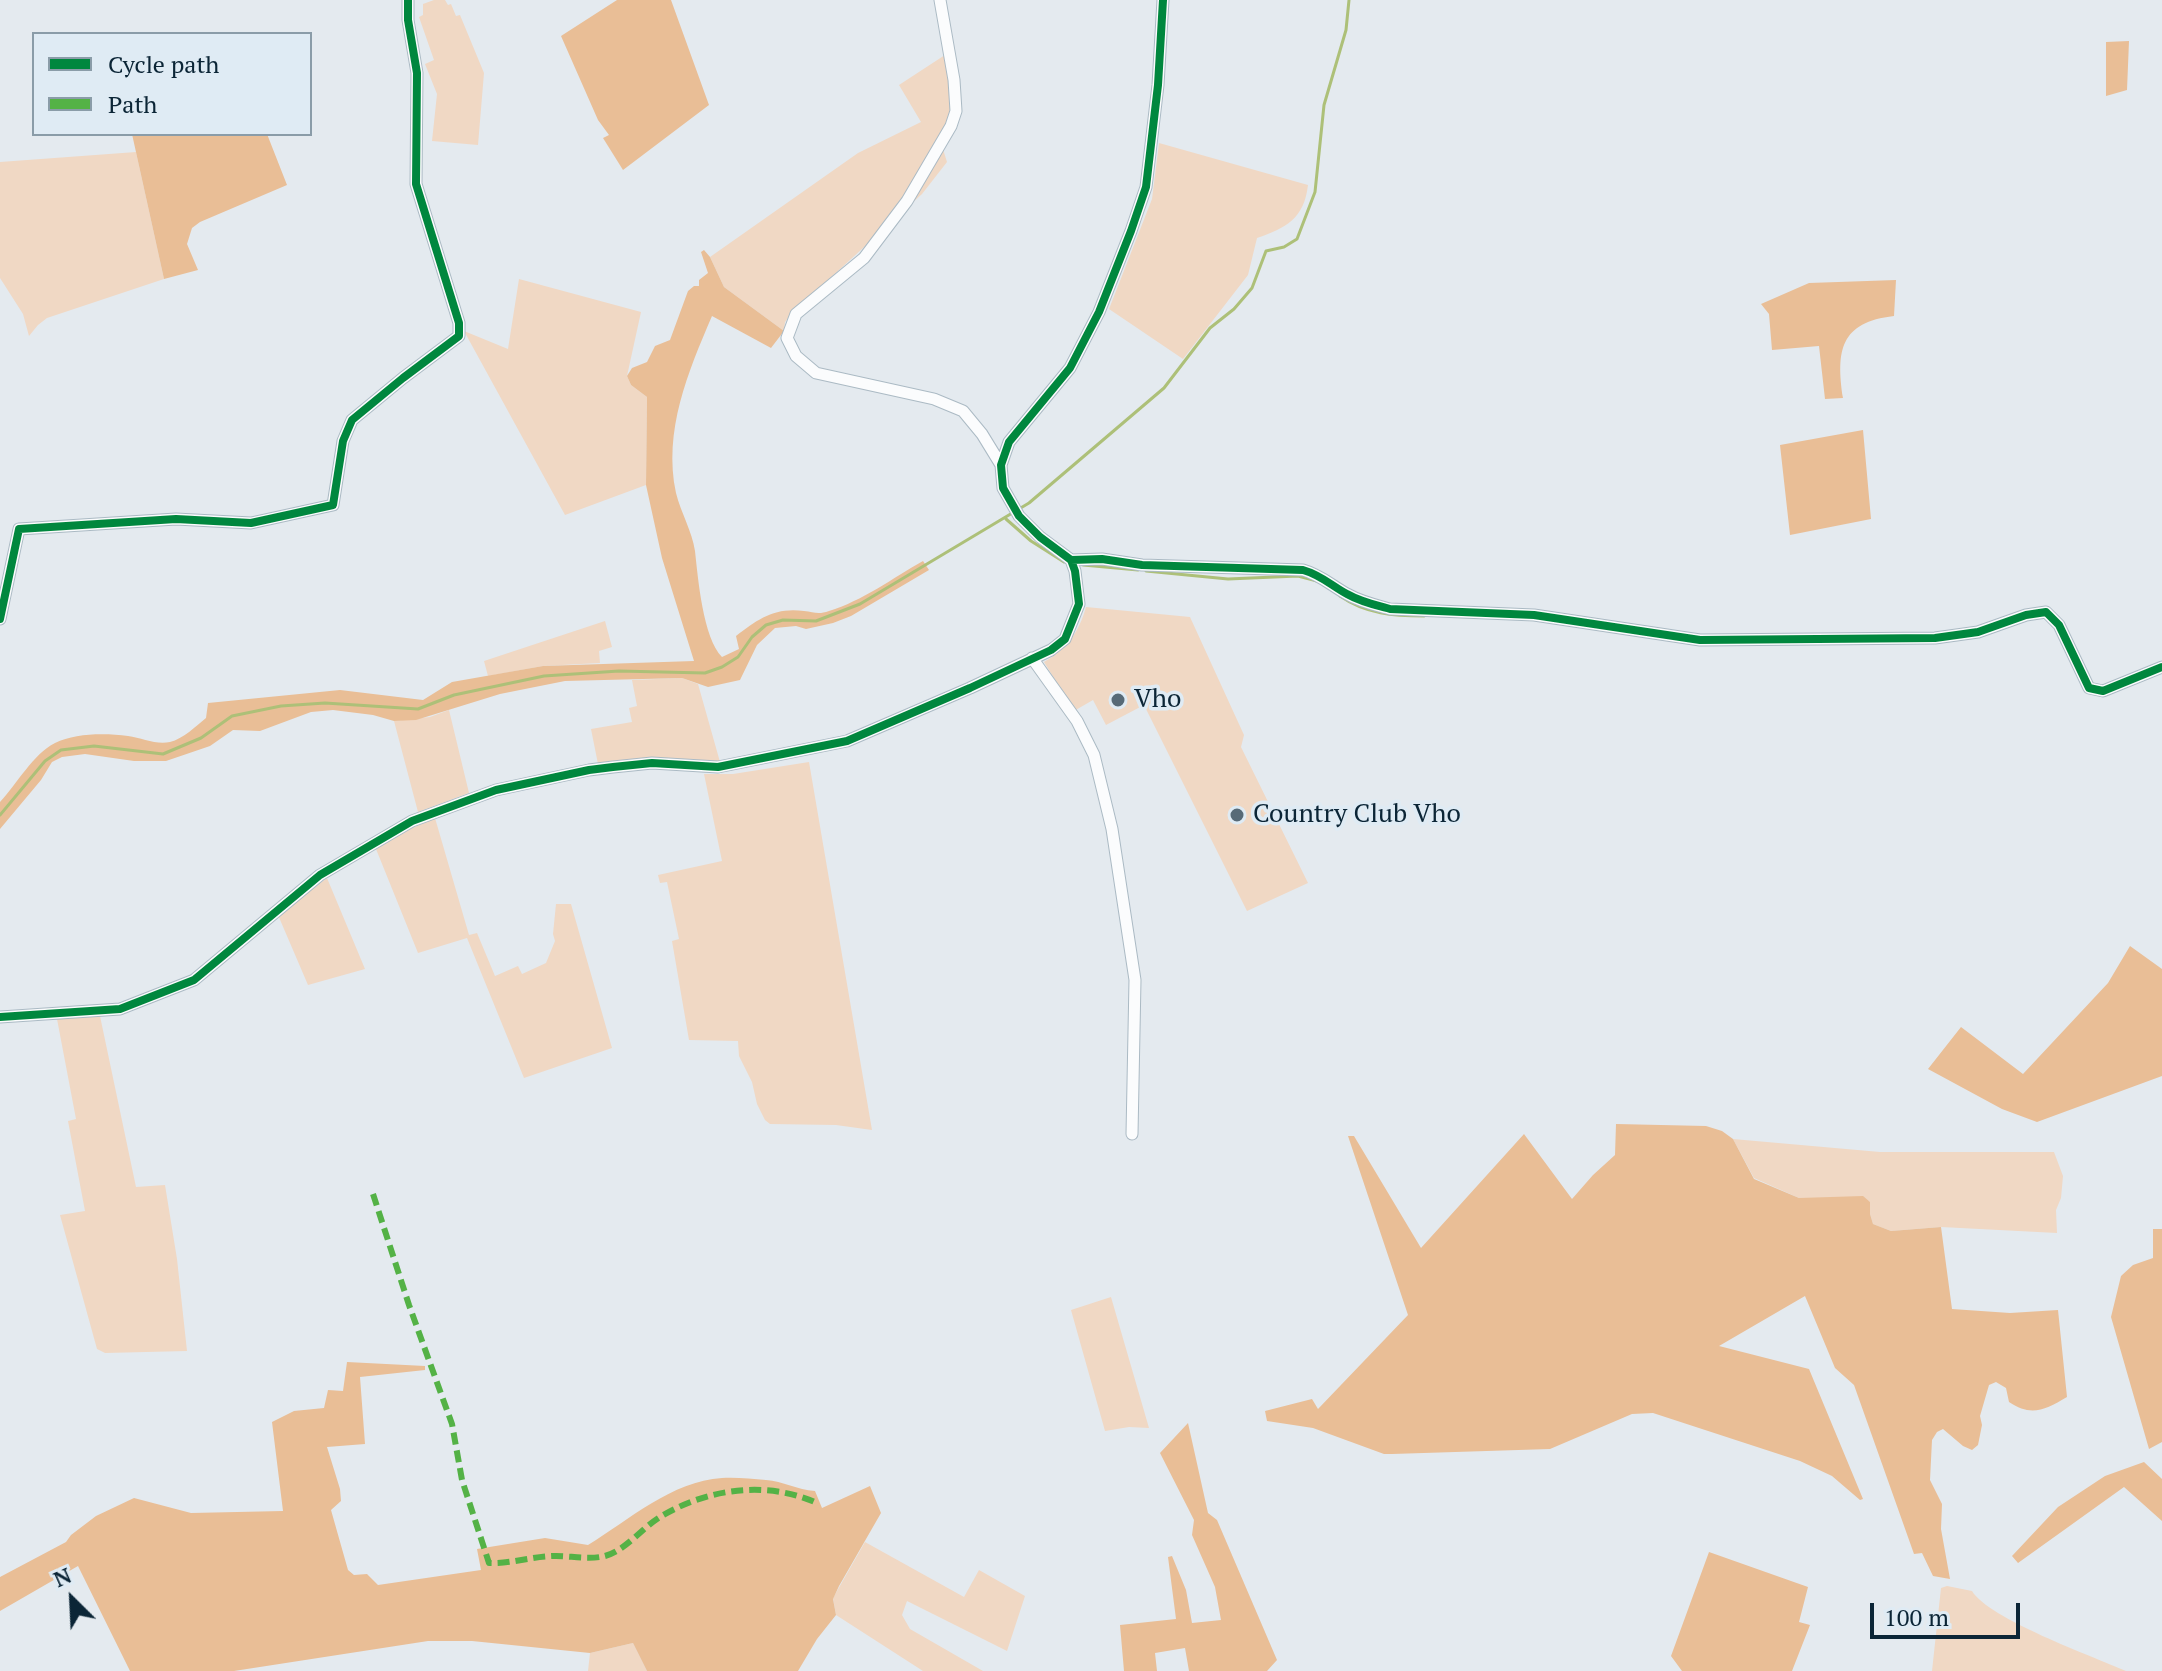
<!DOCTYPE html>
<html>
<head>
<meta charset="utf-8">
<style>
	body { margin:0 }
	#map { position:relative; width:2162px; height:1671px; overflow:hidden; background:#e4eaef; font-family:"PT Serif",serif }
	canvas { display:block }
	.legend { position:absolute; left:32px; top:32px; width:280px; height:104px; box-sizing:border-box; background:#dfebf4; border:2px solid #8a9ca8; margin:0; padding:10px 14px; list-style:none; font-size:24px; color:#0b2536 }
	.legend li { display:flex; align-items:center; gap:16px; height:40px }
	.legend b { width:40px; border:2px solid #8a9ca8 }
	.north { position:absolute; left:32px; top:1559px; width:80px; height:80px; -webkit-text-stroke:6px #dfebf4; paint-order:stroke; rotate:336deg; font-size:22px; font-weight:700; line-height:32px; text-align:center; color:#0b2536 }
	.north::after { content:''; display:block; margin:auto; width:28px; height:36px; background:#0b2536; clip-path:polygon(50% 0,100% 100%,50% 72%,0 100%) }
	.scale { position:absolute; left:1870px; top:1603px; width:150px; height:36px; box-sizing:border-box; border:4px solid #0b2536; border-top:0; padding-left:10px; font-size:24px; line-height:28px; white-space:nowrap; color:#0b2536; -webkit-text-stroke:6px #dfebf4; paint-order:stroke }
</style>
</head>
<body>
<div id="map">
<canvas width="2162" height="1671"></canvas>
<ul class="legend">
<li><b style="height:10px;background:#00873e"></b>Cycle path</li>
<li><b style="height:10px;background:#54b246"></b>Path</li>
</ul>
<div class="north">N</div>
<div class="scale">100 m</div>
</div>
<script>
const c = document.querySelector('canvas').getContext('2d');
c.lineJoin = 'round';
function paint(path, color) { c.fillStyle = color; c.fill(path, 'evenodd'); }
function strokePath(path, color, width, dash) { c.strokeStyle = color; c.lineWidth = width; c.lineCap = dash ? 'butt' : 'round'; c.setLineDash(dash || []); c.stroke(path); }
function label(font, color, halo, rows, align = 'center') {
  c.font = font + ' "PT Serif",serif'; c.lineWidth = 7; c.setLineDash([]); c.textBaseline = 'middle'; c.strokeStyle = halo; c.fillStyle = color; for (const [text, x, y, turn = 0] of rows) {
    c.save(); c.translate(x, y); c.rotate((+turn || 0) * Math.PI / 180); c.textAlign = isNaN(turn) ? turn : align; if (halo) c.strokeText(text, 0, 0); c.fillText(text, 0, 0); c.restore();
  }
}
paint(new Path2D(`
	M434,0H445L448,5L451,4L456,16L460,15L484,73L478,145L432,141L437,94L425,64L434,60L419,17L423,15V4Z
	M948,53L954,93L950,124L942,146L947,162L922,194L791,314L785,322L784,331L724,287L710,257L858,153L921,122L899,85Z
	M1159,143L1308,185C1304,219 1286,228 1257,238L1248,275L1183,359L1109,309L1152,199Z
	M136,152L164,279L47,318L38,325L29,336L23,314L0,278V162Z
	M519,279L641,312L627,376L631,385L647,397L646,485L565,515L464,331L508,349Z
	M1086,607L1190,617L1244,735L1241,747L1308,883L1247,911L1144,705L1106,725L1093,700L1074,711L1044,662C1067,649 1079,632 1086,607Z
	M605,621L612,647L599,651L600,663L543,666L488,676L484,661Z
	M682,678L698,684L720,762L646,759L598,764L591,729L632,722L629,708L637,706L632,680Z
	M449,710L469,793L418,812L394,721L430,717Z
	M809,762L872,1130L836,1125L770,1124L765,1120L757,1104L752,1082L739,1056L738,1041L689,1040L672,941L679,939L667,882L660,883L658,875L722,861L704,774H733Z
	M435,818L469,935L477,933L495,976L518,966L522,974L546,963L555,941L553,934L556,904H571L612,1048L524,1078L467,938L418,953L376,849L412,828Z
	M327,878L365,969L308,985L278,915Z
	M100,1016L136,1187L165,1185L177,1259L187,1351L105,1353L97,1349L60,1215L85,1211L68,1121L76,1119L57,1019Z
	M1733,1139L1880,1152H2054L2063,1176L2061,1198L2056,1210L2057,1233L1941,1227L1891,1231L1873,1224L1870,1214V1202L1799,1198L1754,1178Z
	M1111,1297L1149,1428L1129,1427L1105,1431L1071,1310Z
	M865,1542L964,1597L979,1570L1025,1596L1007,1651L907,1601L902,1615L910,1629L983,1671H923L836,1615L833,1598Z
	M1947,1586L1972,1591C1989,1619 2092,1656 2126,1671H1932L1941,1588Z
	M633,1643L647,1671H588L590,1653Z`), '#f0d8c4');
paint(new Path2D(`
	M617,0H671L709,105L623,170L603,138L609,135L598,120L561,36Z
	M2129,41L2127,90L2106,96V42Z
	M132,134H267L287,185L200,222L192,228L187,244L198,270L164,279Z
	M704,250L710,257L724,287L784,331L771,348L712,316C688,372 663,431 676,493C681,513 692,531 695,551C698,578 703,638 722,657L739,649L736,636C758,619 775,607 804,611C814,612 818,615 829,611C862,601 893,578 923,561L929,570L851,616L833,623L806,629L796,626L775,628L757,645L740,680L708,687L682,678L565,681L500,694L416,720L394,721L373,715L333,710L311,712L260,731L233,730L210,746L166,761H134L85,754L62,757L52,762L41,780L0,829V802C17,784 33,754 55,743C75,733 105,733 128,736C142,738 156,745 170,742C183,739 196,726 206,718L208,703L340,690L423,700L452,682L543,666L694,661L662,558L646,485L647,397L631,385L627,376L632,368L647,362L655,346L670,340L688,291L694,286H699V280L708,273L701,252Z
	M1896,280L1894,316C1840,322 1836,351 1843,398L1825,399L1819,346L1772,350L1769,314L1761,304L1809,283Z
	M1863,430L1871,519L1790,535L1780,445Z
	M2130,946L2162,969V1076L2037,1122L2002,1109L1928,1069L1961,1027L2023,1074L2108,983Z
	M1616,1124L1706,1126L1722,1131L1733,1139L1754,1179L1799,1198L1863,1196L1870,1202V1214L1873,1224L1891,1231L1941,1227L1952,1309L2010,1313L2058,1310L2067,1397C2045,1410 2031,1417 2009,1402L2006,1388L1996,1382L1989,1385L1980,1416L1982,1425L1978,1445L1972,1450L1963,1446L1943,1429L1937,1432L1932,1440L1930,1480L1942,1504L1941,1529L1950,1579L1933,1576L1922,1553L1914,1554L1854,1385L1835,1368L1805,1296L1719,1346L1809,1369L1863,1499L1860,1500L1832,1476L1800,1461L1653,1413L1632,1414L1550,1449L1392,1454H1384L1313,1428L1267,1421L1265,1411L1312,1399L1318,1409L1408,1315L1348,1136H1354L1421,1248L1524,1134L1572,1199L1593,1175L1615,1155Z
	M2153,1229H2162V1442L2149,1449L2111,1317L2121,1276L2133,1265L2153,1258Z
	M347,1362L425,1366V1370L360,1377L365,1444L327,1447L340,1489L341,1501L331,1510L348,1570L354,1575L367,1574L378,1585L481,1570L477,1549L545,1538L588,1545C629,1520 672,1481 722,1478C736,1477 752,1479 766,1480C783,1481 797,1490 815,1491L822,1508L870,1486L881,1513L839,1586L833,1599L836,1615L817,1639L798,1671H647L633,1643L590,1653L472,1641H428L234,1671H130L78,1566L0,1611V1577L66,1542L71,1535L96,1516L134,1498L191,1513L283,1511L272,1422L294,1411L324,1408L328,1390L343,1391Z
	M1188,1423L1208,1513L1217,1520L1277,1660L1267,1671H1189L1185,1648L1155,1653L1157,1671H1124L1120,1625L1176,1619L1168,1557L1172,1556L1186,1590L1192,1623L1221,1620L1215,1587L1192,1535L1194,1520L1160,1453Z
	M2144,1462L2162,1479V1521L2124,1487L2018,1563L2012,1556L2058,1507L2105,1476Z
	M1709,1552L1808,1587L1799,1622L1810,1625L1792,1671H1682L1671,1656Z`), '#e9be96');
strokePath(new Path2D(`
	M1006,519L1031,541L1064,562
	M1083,565L1138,570
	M1146,571L1228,579L1298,576L1317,581
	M1340,596C1366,614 1394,616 1424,616
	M0,815L45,761L61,750L94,746L163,754L201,738L232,716L281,706L325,703L418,709L454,695L544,676L619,671L705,673L722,667L738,657L752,637L766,625L783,620L816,621L860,604L1029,503L1164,388L1210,328L1234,309L1252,288L1266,251L1284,247L1297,239L1315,192L1324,105L1346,30L1349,0`), '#adc078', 3);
const minor = new Path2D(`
	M940,0L954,80L956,111L951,126L907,201L864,258L796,314L787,338L796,356L816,373L934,399L963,411L982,434L1001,465
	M1071,560L1102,559L1142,565L1303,570C1321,575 1332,586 1347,594C1361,602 1375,605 1390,609L1534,615L1700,640L1935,638L1978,632L2026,615L2046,612L2059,625L2089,688L2103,691L2162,667
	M0,619L19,529L176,519L251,523L333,505L343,441L352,420L403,378L459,336V323L416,184L417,73L408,20V0
	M1032,658L1077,721L1094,755L1112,829L1135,980L1132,1134
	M0,1017L120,1009L194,980L320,875L412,821L496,790L589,770L613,767L652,763L718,767L847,741L970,688L1051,650L1065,639L1079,604L1075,571L1071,560L1040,537L1019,516L1003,488L1001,465L1009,442L1070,368L1099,312L1131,231L1146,187L1158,85L1163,0`);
strokePath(minor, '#abbac4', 13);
strokePath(minor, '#fbfcfd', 11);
strokePath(new Path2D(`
	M373,1194L409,1305L452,1424L462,1480L489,1563C511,1564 533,1556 556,1556C571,1556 590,1560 605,1556C626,1550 642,1528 660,1517C708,1488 768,1480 819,1504`), '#54b246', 6, [12, 6]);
strokePath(new Path2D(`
	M1071,560L1102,559L1142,565L1303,570C1321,575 1332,586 1347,594C1361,602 1375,605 1390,609L1534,615L1700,640L1935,638L1978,632L2026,615L2046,612L2059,625L2089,688L2103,691L2162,667
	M0,619L19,529L176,519L251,523L333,505L343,441L352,420L403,378L459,336V323L416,184L417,73L408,20V0
	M0,1017L120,1009L194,980L320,875L412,821L496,790L589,770L613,767L652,763L718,767L847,741L970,688L1051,650L1065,639L1079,604L1075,571L1071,560L1040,537L1019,516L1003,488L1001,465L1009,442L1070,368L1099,312L1131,231L1146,187L1158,85L1163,0`), '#00873e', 8);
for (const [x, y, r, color] of [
	[1118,700,8,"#576a77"],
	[1237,815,8,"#576a77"]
]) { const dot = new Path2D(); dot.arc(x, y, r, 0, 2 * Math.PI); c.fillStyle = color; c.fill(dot); strokePath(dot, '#dfebf4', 3); }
label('26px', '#0b2536', '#dfebf4', [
	["Vho",1134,700],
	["Country Club Vho",1253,815]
], 'left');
</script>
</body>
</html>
